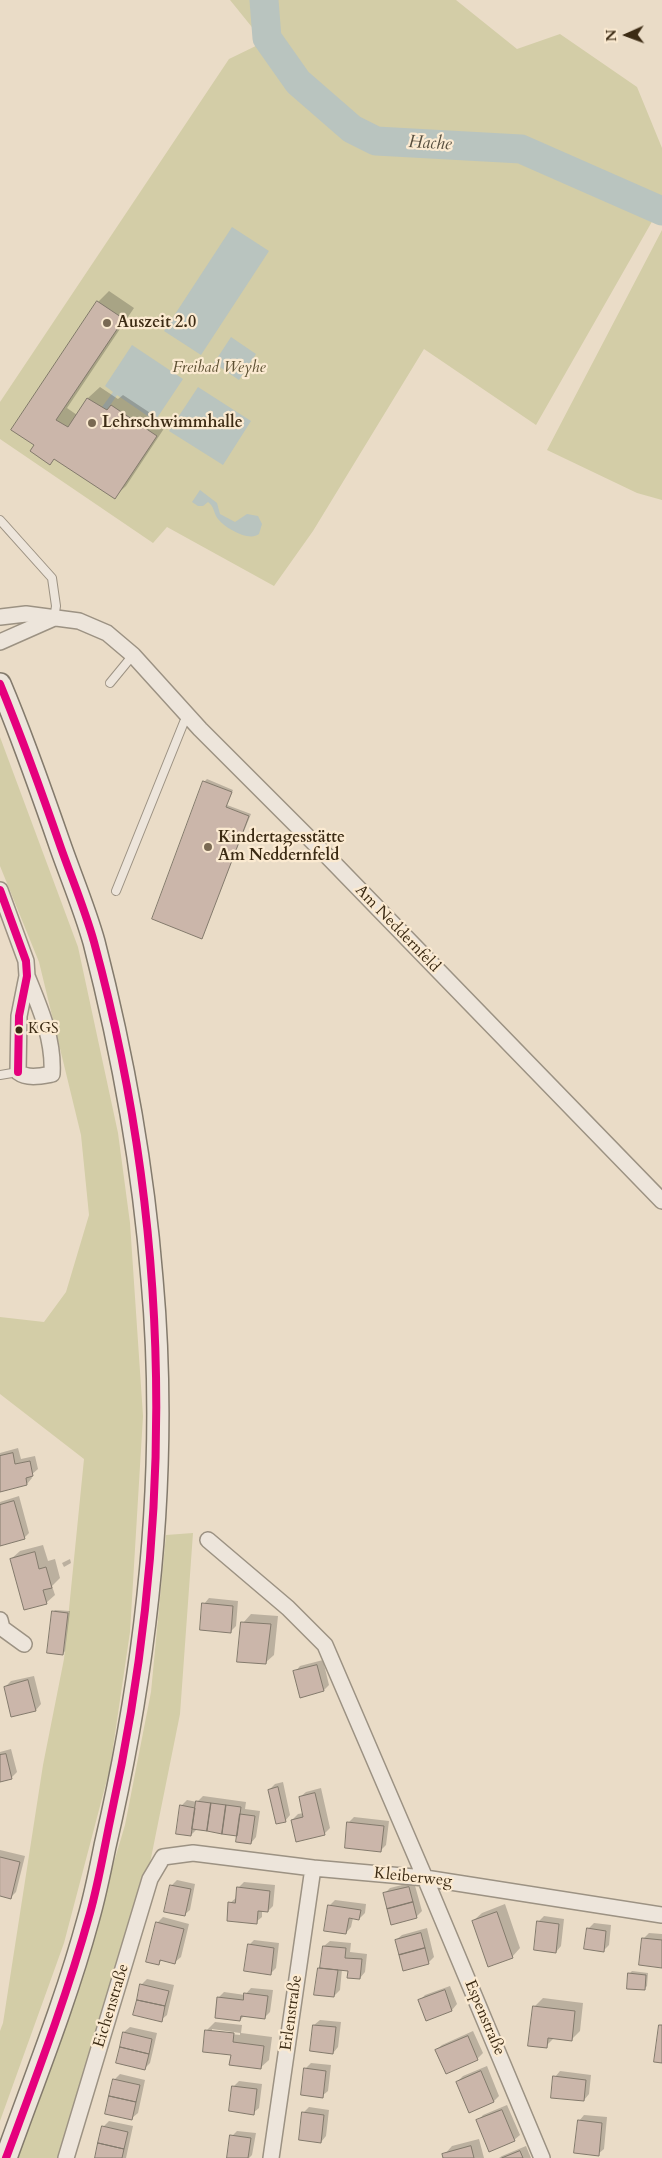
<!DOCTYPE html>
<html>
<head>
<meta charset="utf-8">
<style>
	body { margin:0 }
	#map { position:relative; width:662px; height:2158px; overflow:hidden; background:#eadcc7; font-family:Cardo,serif }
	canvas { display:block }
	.north { position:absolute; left:602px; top:10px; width:50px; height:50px; -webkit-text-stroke:4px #fbead1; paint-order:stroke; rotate:268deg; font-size:14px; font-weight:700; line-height:20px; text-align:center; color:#3c2b14 }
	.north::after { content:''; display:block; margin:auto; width:18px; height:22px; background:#3c2b14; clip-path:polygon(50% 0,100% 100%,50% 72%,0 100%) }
</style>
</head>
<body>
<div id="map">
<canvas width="662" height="2158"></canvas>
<div class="north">N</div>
</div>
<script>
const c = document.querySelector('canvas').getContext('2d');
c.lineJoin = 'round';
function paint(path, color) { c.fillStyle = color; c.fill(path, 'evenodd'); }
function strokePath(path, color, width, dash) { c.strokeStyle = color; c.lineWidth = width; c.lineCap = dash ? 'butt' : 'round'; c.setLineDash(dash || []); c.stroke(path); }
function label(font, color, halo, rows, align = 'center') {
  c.font = font + ' Cardo,serif'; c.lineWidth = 4.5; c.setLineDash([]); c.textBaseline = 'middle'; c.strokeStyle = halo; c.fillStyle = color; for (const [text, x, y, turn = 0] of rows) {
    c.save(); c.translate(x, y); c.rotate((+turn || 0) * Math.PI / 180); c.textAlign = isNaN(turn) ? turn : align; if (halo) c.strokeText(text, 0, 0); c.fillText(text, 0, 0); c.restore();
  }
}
paint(new Path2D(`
	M230,0H456L517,49L560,34L637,87L662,148V204L536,425L424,349L313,531L274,586L167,527L153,543L0,439V402L229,59L264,42Z
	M662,230V500L637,493L547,450Z
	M0,737L78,947L118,1133L130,1223L143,1416L130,1632L110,1768L64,1943L0,2121V2031L3,2023L43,1765L64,1659L84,1459L0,1394V1317L44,1322L66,1292L89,1215L81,1135L39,962L0,866Z
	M193,1533L180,1714L148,1873L62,2158H16L79,1980L125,1825L151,1692L166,1535Z`), '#d3cda7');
paint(new Path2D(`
	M232,227L269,251L201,355L164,331Z
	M231,337L256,354L239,380L214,363Z
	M132,345L183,379L155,421L117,395L107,410L102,407L113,392L105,386Z
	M198,387L251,421L223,465L169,431Z
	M200,490L217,503L220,514L235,522L247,514L258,516L262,524L259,534C249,542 225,528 218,519C213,513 215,507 208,502L203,506H198L192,502Z`), '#b9c4bf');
paint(new Path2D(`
	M109,291L134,308L67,408L77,415L88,398L100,387L118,399L123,395L167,424L126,486L114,497L55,458L50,463L32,451L98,302Z
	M207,779L233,790L227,805L251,814L201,937L204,782Z
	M18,1448L21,1459L35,1456L38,1469L31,1475L32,1478L27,1484L0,1490V1453Z
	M19,1496L29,1533L24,1538L0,1544V1502Z
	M43,1545L48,1561L55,1559L60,1578L52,1586L55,1595L46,1603L11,1559L20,1551Z
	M70,1559L71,1563L64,1567L62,1563Z
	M209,1598L238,1601L236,1626L230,1632L204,1604Z
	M55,1610L70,1611L65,1651L63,1654L53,1612Z
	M251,1614L278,1616L274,1655L265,1663L243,1623Z
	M323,1660L329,1685L324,1690L295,1672L300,1666Z
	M34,1676L41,1704L36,1710L5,1687L11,1681Z
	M11,1749L17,1772L11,1778L0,1781V1752Z
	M283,1782L290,1815L285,1821L269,1790L275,1784Z
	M321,1788L330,1828L324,1834L292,1820L298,1814L304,1813L300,1797L306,1792Z
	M203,1796L246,1802L245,1809L260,1811L256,1837L251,1843L239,1835L197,1829L191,1835L181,1806L187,1800L197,1802Z
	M354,1817L389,1821L386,1845L381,1850L349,1822Z
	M0,1850L25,1856L16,1892L11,1897L0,1895Z
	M177,1880L195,1884L190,1910L184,1915L171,1886Z
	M244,1882L275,1885L273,1906L268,1911H262V1917L256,1922L230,1903L237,1897L238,1888Z
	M414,1882L422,1911L416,1917L384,1894L390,1888Z
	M335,1900L366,1904L365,1913L359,1919L353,1918L351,1927L346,1933L329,1906Z
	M505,1904L520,1948L512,1957L473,1921L482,1913Z
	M544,1916L564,1919L561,1946L556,1952L538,1922Z
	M163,1917L189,1924L181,1957L175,1962L163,1959L158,1964L157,1923Z
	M594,1923L611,1925L609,1945L603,1951L588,1929Z
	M427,1928L434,1957L428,1963L396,1940L402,1935Z
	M649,1933L662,1934V1966L641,1964L644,1938Z
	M254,1940L279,1943L276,1968L270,1974L249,1945Z
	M330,1941L351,1943L350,1952L367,1954L365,1972L360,1978L349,1970L342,1969L340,1990L334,1996L316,1994L324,1946Z
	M632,1971L648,1973L647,1986L644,1989L629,1974Z
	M147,1979L174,1985L167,2015L161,2020L141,1985Z
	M450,1986L457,2004L452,2010L426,2020L419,2001L425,1995Z
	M251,1988L273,1990L270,2012L265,2017L245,2015L240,2020L218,1998L224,1992L245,1995Z
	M543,1998L583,2003L580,2031L571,2040L554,2038L546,2046L534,2007Z
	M320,2020L341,2022L338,2047L333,2053L314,2025Z
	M215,2022L242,2025L241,2033L272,2037L269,2060L260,2068L232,2054L207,2030ZM212,2029L240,2033V2035L212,2032Z
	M130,2027L157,2033L150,2063L145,2068L124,2032Z
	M473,2031L483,2053L477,2059L436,2050L442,2045Z
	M311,2063L331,2065L328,2091L322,2096L305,2069Z
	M487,2066L499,2096L494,2101L457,2082L463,2076Z
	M560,2071L591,2075L589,2094L584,2100L555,2077Z
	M120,2074L145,2080L138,2113L132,2118L114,2080Z
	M239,2081L262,2084L259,2108L253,2113L230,2110L234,2086Z
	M507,2105L520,2135L514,2140L478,2121L483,2115Z
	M309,2107L329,2110L326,2136L321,2142L303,2113Z
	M584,2115L607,2117L604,2149L598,2154L579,2121Z
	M109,2121L133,2126L126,2158H96L103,2127Z
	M237,2131L256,2133L252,2155L249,2158H231L232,2136Z
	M479,2139L484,2158H444V2155L452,2146Z
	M526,2146L531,2158H499L502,2156Z`), '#0003');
strokePath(new Path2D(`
	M264,0L267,38L298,82L352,129L376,141L521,149L662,211`), '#b9c4bf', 29);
const building = new Path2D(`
	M97,301L124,319L56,420L68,427L87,398L107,410L111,405L157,436L115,499L54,459L50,465L30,451L34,445L11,430Z
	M203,781L232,792L226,807L249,816L202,939L152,919Z
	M13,1453L15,1464L30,1461L33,1476L26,1478L27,1485L0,1492V1456Z
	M14,1501L25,1539L0,1546V1505Z
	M35,1552L39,1569L46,1567L52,1588L43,1590L47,1604L24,1610L10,1559Z
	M202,1603L233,1606L231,1633L200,1630Z
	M52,1611L68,1613L63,1655L47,1653Z
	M241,1622L271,1624L266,1664L237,1662Z
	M317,1665L324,1691L300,1698L293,1671Z
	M28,1680L36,1711L11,1717L4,1687Z
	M6,1754L12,1779L0,1782V1755Z
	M278,1787L286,1822L276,1824L268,1790Z
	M315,1793L325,1835L296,1842L291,1820L303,1817L299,1797Z
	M196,1801L211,1803L207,1831L192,1829Z
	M211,1803L226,1805L222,1834L207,1831Z
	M180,1805L195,1808L191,1836L176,1834Z
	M226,1805L241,1807L237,1836L222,1834Z
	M240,1814L255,1816L251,1844L236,1842Z
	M347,1822L384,1826L381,1852L345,1848Z
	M0,1857L20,1862L11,1899L0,1896Z
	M170,1885L191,1889L185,1916L164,1912Z
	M237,1887L270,1891L268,1912L258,1911L257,1924L227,1921L228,1902L235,1903Z
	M409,1887L413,1902L387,1909L383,1893Z
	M413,1902L417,1918L391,1925L387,1909Z
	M328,1905L361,1910L359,1920L349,1918L346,1934L324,1931Z
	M497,1912L513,1958L488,1967L472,1921Z
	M537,1921L559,1924L556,1953L534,1950Z
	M156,1922L184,1929L175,1964L160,1960L159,1965L146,1962Z
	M587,1928L606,1931L604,1952L584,1949Z
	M421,1933L425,1948L399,1955L395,1940Z
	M642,1938L662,1940V1968L639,1965Z
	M248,1944L274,1948L271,1975L244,1971Z
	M323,1946L346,1948L345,1958L362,1959L360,1979L347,1978L348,1971L320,1968Z
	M425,1948L429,1964L403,1971L399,1955Z
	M318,1968L338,1970L334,1997L314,1995Z
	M628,1973L646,1975L645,1990L627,1989Z
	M140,1984L169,1991L165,2006L137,2000Z
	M445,1990L452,2011L426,2021L418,2000Z
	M244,1993L268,1996L265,2019L241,2016L240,2021L215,2018L217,1997L243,2000Z
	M137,2000L165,2006L162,2022L133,2015Z
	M533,2006L575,2011L572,2041L548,2038L547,2048L528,2046Z
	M313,2025L336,2027L333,2054L310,2051Z
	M659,2025H662V2063L654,2062Z
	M205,2030L234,2033L233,2042L264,2046L261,2069L229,2065L231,2055L203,2052Z
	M123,2032L152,2039L149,2054L120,2047Z
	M468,2036L478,2060L446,2074L435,2050Z
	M120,2047L149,2054L145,2070L116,2063Z
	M304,2068L326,2071L323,2098L301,2095Z
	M481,2071L494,2102L469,2113L456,2082Z
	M553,2076L586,2080L584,2101L551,2098Z
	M113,2079L140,2085L136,2102L109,2096Z
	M232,2086L257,2089L254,2115L229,2111Z
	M109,2096L136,2102L132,2120L105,2114Z
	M502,2110L515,2141L489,2152L476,2120Z
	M302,2112L324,2115L321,2143L299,2140Z
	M578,2120L602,2123L599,2156L574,2153Z
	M102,2126L128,2132L124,2149L98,2143Z
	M230,2135L251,2138L248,2158H227Z
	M98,2143L124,2149L122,2158H95Z
	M471,2146L474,2158H443L442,2154Z
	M520,2151L523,2158H502Z`);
paint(building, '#cbb6aa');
strokePath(building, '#837a6c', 1);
const service = new Path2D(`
	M0,520L52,578L56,606L54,619
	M110,683L133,655
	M116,891L184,722
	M0,1075L18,1072`);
const minor = new Path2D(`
	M0,617L26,614L79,621L107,633L133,655L200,729L327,856L662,1201
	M0,642L52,619
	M0,890L26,961L27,976L19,1016L18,1072C27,1079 41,1076 52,1074C54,1039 40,1008 27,976
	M208,1540L288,1608L325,1645L425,1878L542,2158
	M0,1620L2,1628L24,1644
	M66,2158L150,1879L163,1857L193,1853L313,1868L425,1878L662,1915
	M271,2158L313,1868`);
const secondary = new Path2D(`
	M0,684C23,738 42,793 61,848C72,879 85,910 94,942C122,1051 143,1166 152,1279C169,1469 148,1661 105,1846C100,1871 95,1896 88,1920C66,2001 34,2080 6,2158`);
strokePath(service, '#9c9283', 10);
strokePath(minor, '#9c9283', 18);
strokePath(secondary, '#837a6c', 24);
strokePath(service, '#ede5db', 8);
strokePath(minor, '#ede5db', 15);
strokePath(secondary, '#ede5db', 21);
strokePath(new Path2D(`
	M0,684C22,738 42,793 61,848C72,879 85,910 94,942C173,1232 175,1523 111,1816C104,1849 99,1881 90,1913C67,1996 36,2077 6,2158
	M0,890L26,961L27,976L19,1016L18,1072`), '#e5007d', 8);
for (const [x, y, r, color] of [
	[107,323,5,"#796953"],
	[92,423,5,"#796953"],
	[208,847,5,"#796953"],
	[19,1030,4.5,"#3c2b14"]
]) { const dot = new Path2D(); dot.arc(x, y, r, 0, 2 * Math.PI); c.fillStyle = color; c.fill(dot); strokePath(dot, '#fbead1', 2); }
label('15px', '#3c2b14', '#fbead1', [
	["KGS",28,1030]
], 'left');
label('bold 16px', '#3c2b14', '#fbead1', [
	["Auszeit 2.0",117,323],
	["Lehrschwimmhalle",102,423],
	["Kindertagesstätte",218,838],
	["Am Neddernfeld",218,856]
], 'left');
label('italic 16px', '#5d5032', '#fbead1', [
	["Freibad Weyhe",219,368]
]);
label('16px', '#3c2b14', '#fbead1', [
	["Am Neddernfeld",397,929,46],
	["Kleiberweg",413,1878,6],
	["Eichenstraße",112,2006,-73],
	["Erlenstraße",292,2013,-82],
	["Espenstraße",484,2018,67]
]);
label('italic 18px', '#564e3e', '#fbead1', [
	["Hache",430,144,3]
]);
</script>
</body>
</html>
